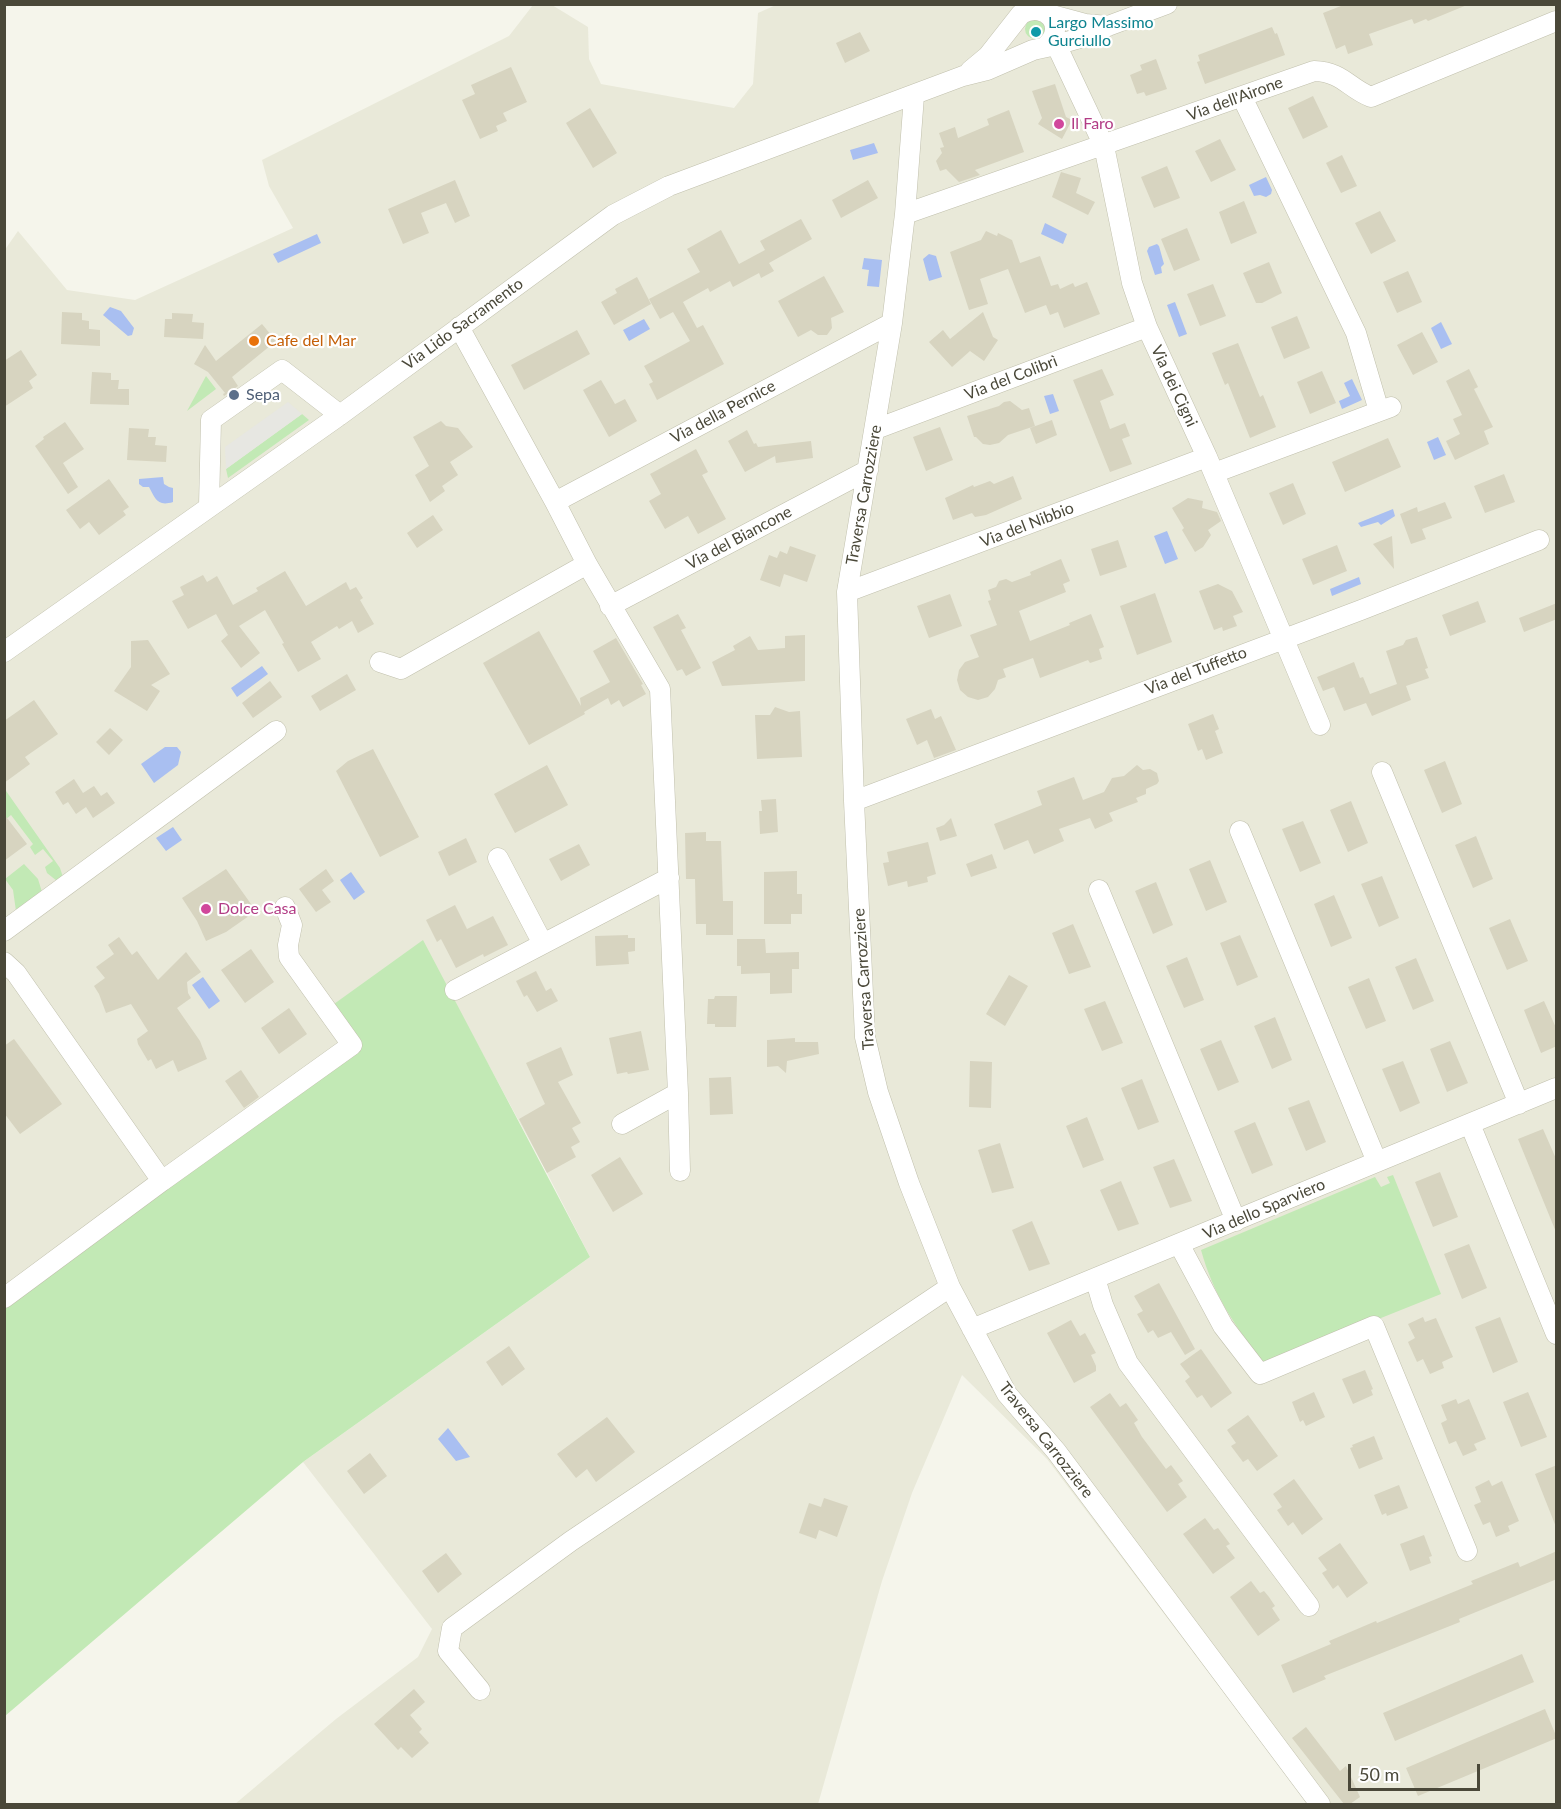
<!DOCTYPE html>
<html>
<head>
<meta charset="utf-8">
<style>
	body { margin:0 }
	#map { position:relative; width:1561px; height:1809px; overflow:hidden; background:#f5f5eb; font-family:Lato,sans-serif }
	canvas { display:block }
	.frame { position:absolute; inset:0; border:6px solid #4a4839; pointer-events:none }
	.scale { position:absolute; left:1348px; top:1764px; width:132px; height:27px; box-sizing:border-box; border:3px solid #4a4839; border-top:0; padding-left:8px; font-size:18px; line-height:21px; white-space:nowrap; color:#4a4839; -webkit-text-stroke:4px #fff; paint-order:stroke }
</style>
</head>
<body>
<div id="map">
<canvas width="1561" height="1809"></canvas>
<div class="frame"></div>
<div class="scale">50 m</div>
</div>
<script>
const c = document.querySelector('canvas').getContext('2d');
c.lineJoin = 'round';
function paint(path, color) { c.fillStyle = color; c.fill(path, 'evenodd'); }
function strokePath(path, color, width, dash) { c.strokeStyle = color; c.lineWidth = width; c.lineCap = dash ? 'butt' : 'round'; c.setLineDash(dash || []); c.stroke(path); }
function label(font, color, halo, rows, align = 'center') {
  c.font = font + ' Lato,sans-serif'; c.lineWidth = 4.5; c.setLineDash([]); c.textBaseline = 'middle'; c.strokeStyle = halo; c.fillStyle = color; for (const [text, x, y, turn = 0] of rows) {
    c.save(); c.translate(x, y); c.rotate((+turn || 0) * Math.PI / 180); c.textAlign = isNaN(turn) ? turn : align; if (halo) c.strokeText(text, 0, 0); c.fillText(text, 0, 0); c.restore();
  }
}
paint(new Path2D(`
	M533,5H552L588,27L589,59L601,84L734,108L753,84L758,13L776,5H1556V1804H1308L1047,1459L962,1375L912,1493L882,1581L818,1804H235L336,1719L418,1657L432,1629L303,1462L590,1257L547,1173L453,999L5,1303L4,251L18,231L67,290L135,300L293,228L269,186L262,160L509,36Z`), '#e9e9d9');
paint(new Path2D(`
	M1025 29a10 10 0 1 1 20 0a10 10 0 1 1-20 0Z
	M206,376L216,389L187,411Z
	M302,414L309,420L228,478L226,469Z
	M4,788L60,868L63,877L57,881L47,873L45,867L53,861L43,849L35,855L30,847L33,844L11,815L5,820Z
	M24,864L38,879L42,892L16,911L13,890L5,879Z
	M423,940L590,1257L303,1462L5,1716V1303L354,1054L334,1004Z
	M1393,1175L1441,1294L1271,1362L1262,1361C1235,1326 1213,1294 1201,1250L1375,1177L1381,1187L1390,1183L1387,1177Z`), '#c2e9b5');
paint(new Path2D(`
	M288,402L302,414L226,469L225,447Z`), '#e7e7e2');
paint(new Path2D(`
	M874,143L878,153L853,160L850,150Z
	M1266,177L1272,190L1271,194L1266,197L1260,195L1254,196L1249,185Z
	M1045,223L1067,234L1063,244L1041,234Z
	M317,234L321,243L278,263L273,254Z
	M1157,244L1159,246L1164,264L1161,267L1162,273L1155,275L1147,251L1149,247Z
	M929,254L936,256L942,277L929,281L923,259Z
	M864,258L882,260L879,287L867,286L869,270L862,269Z
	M1175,302L1187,334L1179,337L1167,305Z
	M110,307L121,311L134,328L132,335L128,336L103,315Z
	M644,319L650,329L629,341L623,330Z
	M1441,322L1452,344L1441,349L1431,328Z
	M1352,379L1362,400L1342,409L1339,401L1350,396L1344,383Z
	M1053,394L1059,411L1050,414L1044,396Z
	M1438,437L1446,455L1434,460L1427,442Z
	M163,477L164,484L169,487L173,488V502C157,507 155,498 149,487H143L139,484V479Z
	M1393,509L1395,516L1381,525L1378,522L1361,527L1358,523Z
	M1167,531L1178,559L1165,564L1154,536Z
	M1359,577L1361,584L1332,596L1330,589Z
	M262,666L268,674L237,697L231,688Z
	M165,747H177L181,752L178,765L154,783L141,764Z
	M173,827L182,840L166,851L156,838Z
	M351,872L365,892L354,900L340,880Z
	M203,977L220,1001L209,1009L192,985Z
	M448,1428L470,1457L456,1461L438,1439Z`), '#a9bff1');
paint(new Path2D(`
	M1346,4H1467V5L1428,21L1426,19L1414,24L1412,19L1369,34L1373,45L1348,54L1345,45L1336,49L1323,13Z
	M1272,27L1275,34L1277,33L1285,55L1205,84L1197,62L1200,61L1198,55Z
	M860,32L870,51L845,63L836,43Z
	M1156,59L1167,89L1146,96L1144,92L1137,94L1130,75L1142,70L1140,65Z
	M511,67L527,102L503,113L507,121L496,126L498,131L480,139L462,100L475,94L471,85Z
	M1055,84L1066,117L1072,120L1062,139L1038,124L1042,118L1032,91Z
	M1313,96L1328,127L1303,139L1288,108Z
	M590,108L617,153L593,168L566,123Z
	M1009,110L1024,152L975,170L980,175L959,182L946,169L940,171L936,161L942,153L940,148L944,147L939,133L955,127L958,138L989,125L987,119Z
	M1220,139L1236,170L1211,182L1195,151Z
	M1342,155L1357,186L1341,193L1326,163Z
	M1167,166L1180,198L1154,208L1141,177Z
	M1061,172L1081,178L1076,193L1095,202L1088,215L1052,197Z
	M455,180L470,216L455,223L446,203L421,213L429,233L403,244L388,209Z
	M868,180L878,198L841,218L832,200Z
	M1244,201L1257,233L1231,244L1219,212Z
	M1380,211L1396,241L1371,254L1355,223Z
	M801,219L812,239L769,263L774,271L761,278L759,273L733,287L730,281L710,292L708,288L683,302L697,328L703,325L724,364L657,400L649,384L653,382L644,366L690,341L673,312L660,319L649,299L700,272L687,249L721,230L739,264L765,250L760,241Z
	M1187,228L1200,260L1174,271L1161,239Z
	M986,231L997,236L998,233L1012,240L1020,263L1040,256L1051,286L1058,284L1060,289L1073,283L1075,287L1087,282L1100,314L1064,328L1058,312L1050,315L1046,305L1025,313L1008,269L980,279L988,304L969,310L950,252L981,240Z
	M1269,262L1282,293L1262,303H1256L1243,273Z
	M1408,271L1422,302L1397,313L1383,282Z
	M824,276L844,312L831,318L832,328L827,335H818L811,330L798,337L778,301Z
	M637,277L651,304L614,325L601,302L617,293L615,289Z
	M1213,284L1226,316L1200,326L1187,294Z
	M62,312L82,313V320L89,321V329L100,330V346L61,344Z
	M983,312L993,337L998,340L984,361L970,351L952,367L929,342L943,330L950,339Z
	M172,313L193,314L192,322L204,323L203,339L164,337L165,319H172Z
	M1297,316L1310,348L1284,359L1271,327Z
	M262,324L276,341L232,377L238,386L224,396L223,394L225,393L208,372L194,364L205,345L216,361Z
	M577,330L590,354L524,390L511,365Z
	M1422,332L1438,362L1413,375L1397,345Z
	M1238,343L1260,397L1263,395L1276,427L1250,438L1228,383L1225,385L1212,353Z
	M21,350L37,375L29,381L33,388L4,407V361Z
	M1102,369L1114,395L1100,401L1110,429L1125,423L1130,436L1122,439L1132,464L1110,472L1073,380Z
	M1469,369L1478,387L1474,389L1493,427L1484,431L1489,444L1455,460L1446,441L1460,434L1453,419L1462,415L1446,381Z
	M1322,371L1336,403L1310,414L1297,382Z
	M92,372L111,373V380H119L118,389H129V405L90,404Z
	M601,380L615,404L625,399L637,421L609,437L583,390Z
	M1010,401L1022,410L1029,408L1035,426L1008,435L999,443L990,445L983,444L976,437H974L967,416L999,406L1004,402Z
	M1052,420L1057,435L1036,444L1030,428Z
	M441,421L446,426L458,428L473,447L450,462L458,475L442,486L445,491L430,502L415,475L429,466L413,437Z
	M65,422L84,449L63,463L78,487L68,494L35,446L44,439L43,437Z
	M940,427L953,460L926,471L913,437Z
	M129,428L149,429L148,437H156L155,445L167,446L166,462L127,460Z
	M747,430L754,444L756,443L758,447L811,441L813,458L776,463L775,456L745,472L728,441Z
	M1388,438L1401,467L1345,492L1332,462Z
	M696,449L708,472L702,475L726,519L698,534L688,516L665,529L649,501L661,494L650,474Z
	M1504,474L1515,502L1485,513L1474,486Z
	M1013,476L1022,499L986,515L975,517L972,513L953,520L945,498L973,485L974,487L990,481L994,484Z
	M109,479L129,507L123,511L126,515L99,535L89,522L80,529L66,510Z
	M1293,483L1306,514L1283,525L1269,493Z
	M1188,498L1203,501L1202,508L1217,512L1221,521L1208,530L1211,535L1203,547L1195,552L1182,530L1184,528L1172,508Z
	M1445,502L1452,518L1422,529L1426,539L1411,544L1400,514L1417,507L1418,512Z
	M433,515L443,530L417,548L407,533Z
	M1392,536L1394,569L1373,544Z
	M1118,540L1127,567L1100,576L1091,549Z
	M1337,545L1347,571L1313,585L1302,559Z
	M790,546L816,555L807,582L784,574L780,587L760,580L769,555L777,558L780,551L787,554Z
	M1061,559L1070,581L1063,584L1066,592L1019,611L1030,641L1070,625L1069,623L1091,614L1104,647L1099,649L1102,659L1090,663L1088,660L1040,678L1033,658L1003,669L1006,677L998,680L995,689L988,697L978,700L968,697L960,690L957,680L959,670L965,662L979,657L970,635L997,625L988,601L991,600L988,590L996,587L999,581L1006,579L1012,582L1031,575L1030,572Z
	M285,571L306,606L346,582L350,590L356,587L363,598L360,600L374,624L358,633L352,621L339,629L337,626L311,642L321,659L298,672L282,644L284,643L265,610L239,626L260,653L241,668L221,641L228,635L216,614L188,629L172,601L184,595L180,587L203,575L207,582L217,576L233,605L258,591L256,588Z
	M1218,584L1232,591L1243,612L1233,616L1237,626L1223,631L1222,627L1214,630L1199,591Z
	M1155,593L1172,642L1137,655L1120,606Z
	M950,594L962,626L929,638L917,606Z
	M1478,601L1486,622L1450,636L1442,615Z
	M1557,603V619L1524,632L1519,618Z
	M678,614L686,628L681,630L701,668L686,676L682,669L677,671L653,627Z
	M539,631L581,706L580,698L610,682L593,651L616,638L643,684L641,685L646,694L623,707L619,700L611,705L608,698L584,712L585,714L529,745L483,663Z
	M805,635V681L722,686L712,662L735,650L733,646L750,636L758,650L785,648V636Z
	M1417,637L1428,668L1425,669L1429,678L1406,686L1411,700L1372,716L1366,703L1344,711L1334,687L1323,691L1317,677L1354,662L1360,678L1363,677L1370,694L1397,684L1386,651L1403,645L1406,640Z
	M148,640L170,674L151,685L160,691L147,711L114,691L131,667V641Z
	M347,674L356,690L320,711L311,696Z
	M270,681L282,697L253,718L242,703Z
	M34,700L58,734L25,757L30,764L4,783V721Z
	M775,707L789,712L800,711L802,757L757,759L755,715H770Z
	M931,709L935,719L941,716L956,750L934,758L927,740L917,745L906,719Z
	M1213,714L1219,729L1215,731L1223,753L1206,760L1202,749L1198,751L1188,724Z
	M110,728L123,740L109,755L96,742Z
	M373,749L419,837L380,857L336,771L348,761Z
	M1445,761L1462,804L1442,813L1424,770Z
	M547,765L568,805L515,833L494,794Z
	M1137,765L1143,770L1150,769L1157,773L1159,781L1157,784L1146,789V794L1136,798L1138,802L1109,813L1113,821L1095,829L1090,818L1059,829L1064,841L1034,854L1028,840L1004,850L994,824L1042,805L1037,791L1074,777L1083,800L1104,792L1112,778L1124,776Z
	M74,779L83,793L94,786L101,796L107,792L115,803L93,818L86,807L76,814L68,802L63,805L55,792Z
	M776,799L778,832L760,834L759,811H762L761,800Z
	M1351,801L1368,843L1348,852L1330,810Z
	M4,814L27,844L4,861Z
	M951,818L957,836L940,841L936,828L944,825Z
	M1303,821L1321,863L1300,872L1282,829Z
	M706,832V841H721L723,901H733V935H706V924H696L695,879H686L685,833Z
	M1476,836L1493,879L1473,888L1455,845Z
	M466,838L477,862L449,876L438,852Z
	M928,842L936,874L927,877L928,882L908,887L907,881L888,886L883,863L889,862L887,852Z
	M579,844L590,865L561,881L549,859Z
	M992,854L997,868L971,877L966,864Z
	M1210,860L1227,902L1206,911L1189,869Z
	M226,869L256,911L226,932L206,941L197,921L182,898Z
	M326,869L334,881L322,890L331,902L316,912L299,889Z
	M797,871V894H802V914H791V924H764V872Z
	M1382,876L1399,918L1379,927L1361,884Z
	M1156,882L1173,925L1153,934L1135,891Z
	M1334,895L1352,938L1331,947L1314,904Z
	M455,905L467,929L493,916L508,945L484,957L483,954L456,968L441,939L437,942L426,920Z
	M1510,919L1528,961L1507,970L1489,928Z
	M1073,924L1091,967L1069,974L1052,933Z
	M628,935V938H635V951L628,952L629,964L596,966L595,936Z
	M1240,935L1258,977L1237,986L1220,943Z
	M119,937L132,955L137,951L158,980L186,952L201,972L187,982L188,993L191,998L177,1008L200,1041L207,1059L178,1072L173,1060L156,1069L151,1059L148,1061L138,1044L137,1039L148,1031L131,1004L106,1013L99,994L94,986L105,978L96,967L114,954L108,945Z
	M737,939H765L766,953L799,952V969H792V993L770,994V973L741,974V966H737Z
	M251,949L274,982L245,1003L221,970Z
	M1187,957L1204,1000L1184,1008L1166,966Z
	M1416,958L1434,1001L1413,1010L1395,967Z
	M536,971L546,991L551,988L558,1001L537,1012L527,995L524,997L516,981Z
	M1009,975L1028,986L1005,1026L986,1014Z
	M1369,978L1386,1021L1366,1029L1348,987Z
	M715,996H737L736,1027H715V1024H707L708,999H714Z
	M1105,1001L1123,1043L1102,1051L1084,1009Z
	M1544,1001L1557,1030V1046L1541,1053L1524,1010Z
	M289,1008L307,1034L279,1054L261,1028Z
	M1275,1017L1292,1060L1272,1069L1254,1026Z
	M641,1031L649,1070L628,1074L627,1072L617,1074L609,1038Z
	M795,1038V1042H818L819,1054L787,1061L786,1073L778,1066L767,1067V1040Z
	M14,1039L62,1104L20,1134L4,1113V1046Z
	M1221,1040L1239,1082L1218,1091L1200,1049Z
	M1450,1041L1468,1083L1447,1092L1430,1049Z
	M561,1047L573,1075L558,1082L581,1123L572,1128L580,1142L571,1147L576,1157L547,1173L519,1119L545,1104L526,1063Z
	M970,1061L992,1062L991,1108L969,1107Z
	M1403,1061L1420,1103L1400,1112L1382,1069Z
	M241,1070L259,1097L244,1108L225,1081Z
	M731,1077L733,1114L710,1115L709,1078Z
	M1142,1079L1159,1122L1138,1130L1121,1088Z
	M1309,1100L1326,1142L1306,1151L1288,1108Z
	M1087,1117L1104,1160L1083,1168L1066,1126Z
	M1255,1122L1273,1165L1252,1174L1234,1131Z
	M1543,1129L1557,1161L1556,1232L1518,1139Z
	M1000,1143L1014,1188L992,1193L978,1150Z
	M620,1157L643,1194L613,1212L591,1175Z
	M1174,1159L1192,1201L1170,1208L1153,1167Z
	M1440,1172L1458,1217L1433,1227L1415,1182Z
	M1121,1181L1139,1224L1118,1231L1100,1190Z
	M1032,1221L1050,1264L1029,1271L1012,1230Z
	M1469,1244L1487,1288L1462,1299L1444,1254Z
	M1159,1283L1195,1349L1185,1355L1171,1332L1158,1338L1153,1330L1148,1333L1137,1314L1143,1311L1134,1296Z
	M1423,1317L1425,1322L1436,1318L1453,1357L1442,1362L1444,1368L1430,1374L1423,1359L1417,1362L1408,1342L1415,1338L1408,1324Z
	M1500,1317L1518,1362L1493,1373L1475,1327Z
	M1071,1320L1080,1336L1085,1333L1096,1353L1091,1355L1096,1366V1371L1074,1383L1047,1333Z
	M509,1346L525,1369L502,1386L486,1362Z
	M1201,1349L1232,1393L1211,1408L1202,1395L1197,1398L1185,1381L1190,1377L1180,1364Z
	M1365,1370L1373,1389L1371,1390L1373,1395L1353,1404L1342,1379Z
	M1314,1392L1325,1417L1306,1426L1303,1420L1300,1422L1292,1402Z
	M1528,1392L1547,1437L1521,1447L1503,1402Z
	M1110,1393L1120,1407L1126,1403L1138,1420L1134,1423L1142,1437L1166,1469L1171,1465L1183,1481L1178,1484L1187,1497L1167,1512L1090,1407Z
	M1456,1399L1458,1404L1469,1399L1486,1439L1474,1444L1477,1450L1463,1456L1456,1441L1449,1444L1441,1423L1447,1420L1441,1405Z
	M1248,1415L1278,1456L1257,1471L1248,1459L1243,1462L1231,1446L1236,1443L1227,1430Z
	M607,1417L635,1452L596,1482L587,1469L576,1478L557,1454Z
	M1374,1436L1383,1459L1359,1469L1350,1448L1353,1447L1352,1445Z
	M370,1453L387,1476L364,1494L347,1471Z
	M1557,1465V1527H1556L1535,1474Z
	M1294,1479L1323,1519L1302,1535L1293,1522L1288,1526L1277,1510L1282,1507L1273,1494Z
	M1489,1480L1492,1486L1502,1481L1519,1521L1508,1526L1510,1531L1496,1537L1490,1522L1483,1525L1474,1505L1481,1502L1475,1487Z
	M1399,1485L1408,1508L1387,1516L1386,1513L1382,1515L1374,1495Z
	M824,1498L848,1506L837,1537L819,1530L816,1539L799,1533L809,1503L821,1507Z
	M1205,1518L1214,1530L1218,1528L1230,1544L1226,1546L1235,1558L1213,1574L1183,1534Z
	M1424,1535L1432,1556L1429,1557L1431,1563L1410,1571L1400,1544Z
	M1340,1543L1368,1583L1347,1598L1338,1585L1333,1589L1322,1573L1327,1570L1318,1558Z
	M1557,1551V1579L1459,1619L1460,1622L1324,1676L1326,1679L1293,1693L1281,1665L1331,1644L1329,1641L1376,1621L1377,1623L1473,1584L1471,1581L1518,1562L1520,1567Z
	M446,1553L462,1574L438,1593L422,1571Z
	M1251,1581L1260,1593L1264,1591L1269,1597L1275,1606L1272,1608L1280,1620L1258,1636L1230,1597Z
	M1522,1654L1534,1682L1395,1741L1383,1713Z
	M414,1689L425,1702L410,1715L422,1729L419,1732L429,1743L412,1758L401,1747L398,1750L374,1724Z
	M1545,1709L1557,1738L1418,1796L1406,1768Z
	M1306,1727L1340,1771L1346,1766L1360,1797L1350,1804H1344L1292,1738Z`), '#d7d4c0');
const minor = new Path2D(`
	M1048,14L1085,24L1108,26
	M1053,38L1104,146L1132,283L1147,327L1207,457L1320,725
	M970,71L988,56L1021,14C1046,0 1068,27 1046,46
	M914,96L905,214L892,323L847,592L854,801L865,1037L878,1092L909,1183L950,1287L1007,1394L1056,1451L1320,1804
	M1242,97L1356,333L1379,411
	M905,214L1314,71C1343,72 1348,88 1371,97L1556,21
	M459,327L555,502L587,564L660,689L678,1093L680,1171
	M876,429L1147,327
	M1214,473L1391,407
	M555,502L892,323
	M209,506L211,420L282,370L340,415
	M847,592L1207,457
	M610,606L868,470
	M4,652L340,415L613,215L669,186L963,76L987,70L1033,50L1056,45L1087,36L1108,26L1167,4
	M380,662L401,669L587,564
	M1382,772L1519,1104
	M854,801L1361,610L1539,540
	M1240,831L1377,1162
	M498,858L543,944
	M1099,890L1236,1221
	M4,931L276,731
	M4,962L16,973L162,1181L352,1045L289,957L288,945L292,925L285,907
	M455,990L669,878
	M622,1124L678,1093
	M1470,1124L1556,1334
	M1179,1244L1223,1326L1260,1374L1374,1326L1467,1551
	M1095,1278L1103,1305L1128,1363L1309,1606
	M4,1298L162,1181
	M972,1329L1556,1088
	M480,1690L448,1651L452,1628L571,1541L950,1287`);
strokePath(minor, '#c1c0ad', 21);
strokePath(minor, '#fff', 20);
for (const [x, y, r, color] of [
	[1036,32,6,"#0f9aa8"],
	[1059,124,6,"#d1479c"],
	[254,341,6,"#e8710a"],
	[234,395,6,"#5c6f8a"],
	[206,909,6,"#d1479c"]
]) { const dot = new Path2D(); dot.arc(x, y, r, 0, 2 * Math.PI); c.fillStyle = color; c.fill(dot); strokePath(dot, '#fff', 2); }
label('16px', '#0d838f', '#fff', [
	["Largo Massimo",1048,23],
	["Gurciullo",1048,41]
], 'left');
label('16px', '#4a4839', '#fff', [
	["Via dell'Airone",1235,99,-20],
	["Via Lido Sacramento",463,324,-36],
	["Via del Colibrì",1011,378,-21],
	["Via dei Cigni",1174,386,65],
	["Via della Pernice",723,412,-28],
	["Traversa Carrozziere",864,495,-80],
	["Via del Nibbio",1027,525,-21],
	["Via del Biancone",739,538,-28],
	["Via del Tuffetto",1196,671,-21],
	["Traversa Carrozziere",864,979,-94],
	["Via dello Sparviero",1264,1209,-23],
	["Traversa Carrozziere",1046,1440,52]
]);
label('16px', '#b23c85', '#fff', [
	["Il Faro",1071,124],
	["Dolce Casa",218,909]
], 'left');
label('16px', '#c56008', '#fff', [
	["Cafe del Mar",266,341]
], 'left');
label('16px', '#4e5e75', '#fff', [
	["Sepa",246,395]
], 'left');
</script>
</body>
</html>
